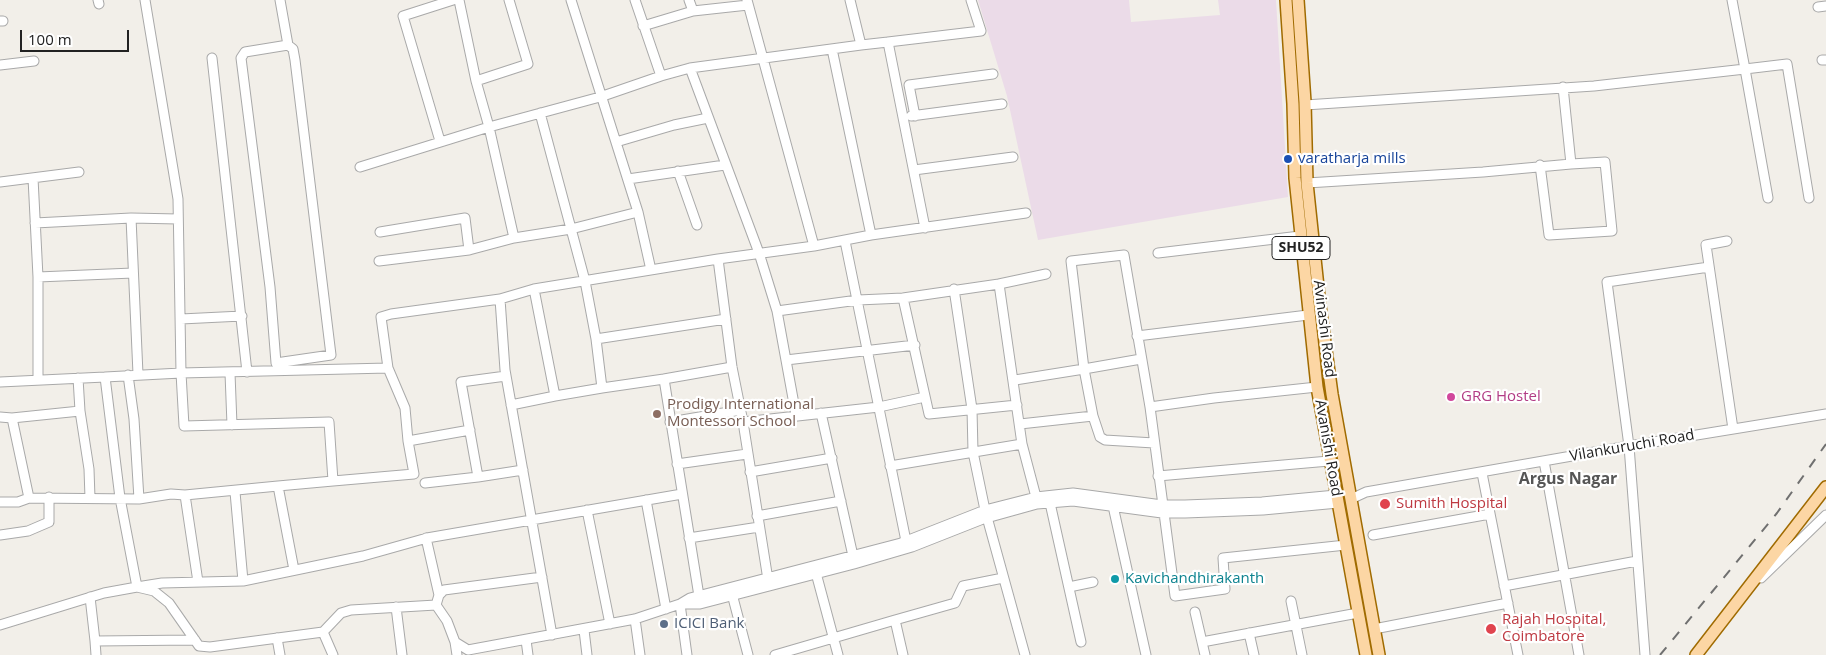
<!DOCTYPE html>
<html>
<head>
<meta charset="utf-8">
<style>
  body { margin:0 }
  #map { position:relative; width:1826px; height:655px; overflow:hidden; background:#f2efe9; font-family:"Open Sans",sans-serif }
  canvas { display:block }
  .scale { position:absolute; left:20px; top:30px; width:109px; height:22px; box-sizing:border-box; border:2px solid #222; border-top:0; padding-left:6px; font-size:15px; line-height:18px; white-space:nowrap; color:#222; -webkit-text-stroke:4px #fff; paint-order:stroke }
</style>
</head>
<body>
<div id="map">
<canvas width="1826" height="655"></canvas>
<div class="scale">100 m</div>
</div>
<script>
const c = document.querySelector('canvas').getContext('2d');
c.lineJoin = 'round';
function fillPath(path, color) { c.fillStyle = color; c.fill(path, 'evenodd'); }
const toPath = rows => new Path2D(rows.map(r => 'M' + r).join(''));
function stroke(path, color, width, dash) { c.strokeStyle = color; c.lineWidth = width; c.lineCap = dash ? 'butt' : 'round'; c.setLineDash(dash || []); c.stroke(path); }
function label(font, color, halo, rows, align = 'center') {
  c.font = font + ' "Open Sans",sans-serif'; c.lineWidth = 4.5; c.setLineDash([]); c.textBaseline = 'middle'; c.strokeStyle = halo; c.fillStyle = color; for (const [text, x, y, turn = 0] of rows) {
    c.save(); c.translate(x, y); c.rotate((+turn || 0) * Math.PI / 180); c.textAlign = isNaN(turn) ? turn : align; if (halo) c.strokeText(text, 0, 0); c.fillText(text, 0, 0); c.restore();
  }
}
const industrial = toPath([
  [978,0,1129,0,1131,22,1220,15,1218,0,1276,0,1288,197,1038,240,1007,96]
]);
const minor = toPath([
  [98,0,99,4],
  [280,0,288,45,293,49,295,60,331,355,276,363,270,287,241,58,245,52,288,45],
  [459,0,476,81],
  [635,0,661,76,690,68,861,45,850,0],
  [689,0,693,11,748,5],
  [747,0,814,246,718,259,732,367,743,422,769,586],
  [1818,7,1826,6],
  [0,21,3,21],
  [643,26,693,11],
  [861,45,888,42],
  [212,58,247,372],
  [1822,60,1826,60],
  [0,65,34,61],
  [690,68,759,253,777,311,796,415],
  [1305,105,1594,86,1745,69,1732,0],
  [540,113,585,281,596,339,602,388,664,379],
  [911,116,1002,104],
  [915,116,909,85,993,74],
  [440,141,403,16,453,0],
  [616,142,674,125,708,118],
  [1540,165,1549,235,1612,231,1605,162,1571,164],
  [360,167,489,127,476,81,528,64,509,0],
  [914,170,1013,157],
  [678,171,697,225],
  [33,178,38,277,38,379],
  [628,179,725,165],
  [0,182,79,172],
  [1307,183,1483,172,1571,164,1563,87],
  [1768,198,1745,69,1787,64,1809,198],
  [638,212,651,270],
  [131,218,138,374],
  [35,223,131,218,178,219],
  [925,228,888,42,981,31,971,0],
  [380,232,465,218,469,250],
  [871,235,1026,213],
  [514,238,571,229,638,212,571,0],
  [845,241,906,541],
  [1727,241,1706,245,1733,429],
  [814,246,871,235,832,49],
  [1158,253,1300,236],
  [379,261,469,250,514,238,489,127,600,97,661,76],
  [38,277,133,273],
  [999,284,1046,274],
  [534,289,555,396,602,388],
  [954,289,972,409,973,452,985,510,1025,655],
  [903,298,929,414,1017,405],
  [777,311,858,300,903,298,999,284,1022,444,1036,497],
  [181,319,242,316],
  [1137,336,1308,315],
  [596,339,726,319],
  [1141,359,1084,369,1093,416,1100,437,1105,440,1154,443],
  [786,360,915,345],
  [388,368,381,317,391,314,500,299],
  [230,373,232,425],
  [128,375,134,419,139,499],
  [105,377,181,373,178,199,145,0],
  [78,378,80,411,89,469,90,498],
  [1015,380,1084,369,1071,261,1124,255,1150,407,1175,596,1225,589,1223,558,1346,545],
  [0,382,105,377,120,498,137,587,162,583,243,581,363,556,427,538,682,494],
  [511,405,555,396],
  [1150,407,1214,398,1317,387],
  [821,413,853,556],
  [0,417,12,418,29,498,139,499,171,494,185,495,198,582],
  [12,418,80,411],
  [670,422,741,410],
  [743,422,879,407,925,397],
  [1020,424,1093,416],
  [1544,461,1579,655],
  [677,464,747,454],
  [890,466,1022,444],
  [750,472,832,458],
  [1482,473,1518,655],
  [1158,476,1329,461],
  [478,477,523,470],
  [333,481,414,474,408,441,470,430],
  [425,483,478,477,461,382,506,376],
  [278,486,333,481,329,422,184,426,181,373,388,368,405,408,408,441],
  [235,492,243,581],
  [185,495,278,486,294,570],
  [1351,499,1366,492,1629,446,1826,414],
  [646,500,666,609],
  [0,502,18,502,29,498],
  [1050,503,1081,642],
  [1113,506,1146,655],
  [587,510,610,624],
  [757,516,841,501],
  [0,535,28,531,49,522,49,497],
  [1373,535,1490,514],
  [426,538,439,595],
  [689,538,759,527],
  [816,573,838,655],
  [1761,578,1826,515],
  [1504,586,1637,561],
  [1069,587,1093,582],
  [732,594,748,655],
  [699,596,664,379,732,367],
  [90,597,95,641,195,640],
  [1291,601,1302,655],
  [680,604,687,655],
  [682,604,700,604,854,564,912,547,983,519,1037,504,1073,501,1162,513,1185,513,1263,510,1338,503],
  [436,605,439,595,444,590,542,577],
  [396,607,402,655],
  [1195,612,1205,655],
  [635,619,640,655],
  [895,620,955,603,963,586,1003,578],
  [0,625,104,593,137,587,154,591,169,603,199,646,210,647,323,632,341,613,351,610,436,605,447,621,455,642,468,650,635,619,680,604,690,598,901,543,985,510,1036,497,1073,493,1162,505,1185,505,1262,502,1336,495],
  [1374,629,1508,603],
  [584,630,587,655],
  [323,632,333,655],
  [1249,633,1254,655],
  [552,635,505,370,500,299,534,289,718,259],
  [277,638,280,655],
  [526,640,528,655],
  [95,641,96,655],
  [455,642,457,655],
  [1202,642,1358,613],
  [775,655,895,620,903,655],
  [1645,655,1629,446,1607,282,1709,267]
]);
const major = toPath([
  [1286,0,1293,104,1295,178,1317,387,1366,655],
  [1298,0,1305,102,1307,183,1320,306,1332,394,1379,655],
  [1696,655,1826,487]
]);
const rail = toPath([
  [1660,655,1777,513,1826,444]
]);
const markers = [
  [1288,159,5,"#1a4fb4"],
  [1451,397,5,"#d1479c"],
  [657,414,5,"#8d6e63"],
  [1385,504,6,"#e0444e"],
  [1115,579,5,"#0f9aa8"],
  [664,624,5,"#5c6f8a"],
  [1491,629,6,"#e0444e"]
];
const shields = [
  [1301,248,58]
];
const shieldNames = [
  ["SHU52",1301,248]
];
const transitNames = [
  ["varatharja mills",1298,159]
];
const streetNames = [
  ["Avinashi Road",1324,329,83],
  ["Vilankuruchi Road",1632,446,-10],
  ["Avanishi Road",1328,448,80]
];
const hotelNames = [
  ["GRG Hostel",1461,397]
];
const educationNames = [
  ["Prodigy International",667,405],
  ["Montessori School",667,422]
];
const healthNames = [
  ["Sumith Hospital",1396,504],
  ["Rajah Hospital,",1502,620],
  ["Coimbatore",1502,637]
];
const cultureNames = [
  ["Kavichandhirakanth",1125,579]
];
const serviceNames = [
  ["ICICI Bank",674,624]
];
const neighbourhoodNames = [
  ["Argus Nagar",1568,479]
];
fillPath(industrial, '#ebdbe8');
stroke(minor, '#a9a9a9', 11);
stroke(major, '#a06b00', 14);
stroke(minor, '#fff', 9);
stroke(major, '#fcd6a4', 11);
stroke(rail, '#707070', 2, [10, 10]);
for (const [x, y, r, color] of markers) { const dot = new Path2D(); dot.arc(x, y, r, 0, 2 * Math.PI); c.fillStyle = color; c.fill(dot); stroke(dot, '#fff', 2); }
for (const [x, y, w] of shields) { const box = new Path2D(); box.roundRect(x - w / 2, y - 11.5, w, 23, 4); c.fillStyle = '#fff'; c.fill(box); stroke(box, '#222', 1); }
label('bold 14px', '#222', null, shieldNames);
label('15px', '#164399', '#fff', transitNames, 'left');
label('15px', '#222', '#fff', streetNames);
label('15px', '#b23c85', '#fff', hotelNames, 'left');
label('15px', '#785e54', '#fff', educationNames, 'left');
label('15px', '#be3a42', '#fff', healthNames, 'left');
label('15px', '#0d838f', '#fff', cultureNames, 'left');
label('15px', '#4e5e75', '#fff', serviceNames, 'left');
label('bold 16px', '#555', '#fff', neighbourhoodNames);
</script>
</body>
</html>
